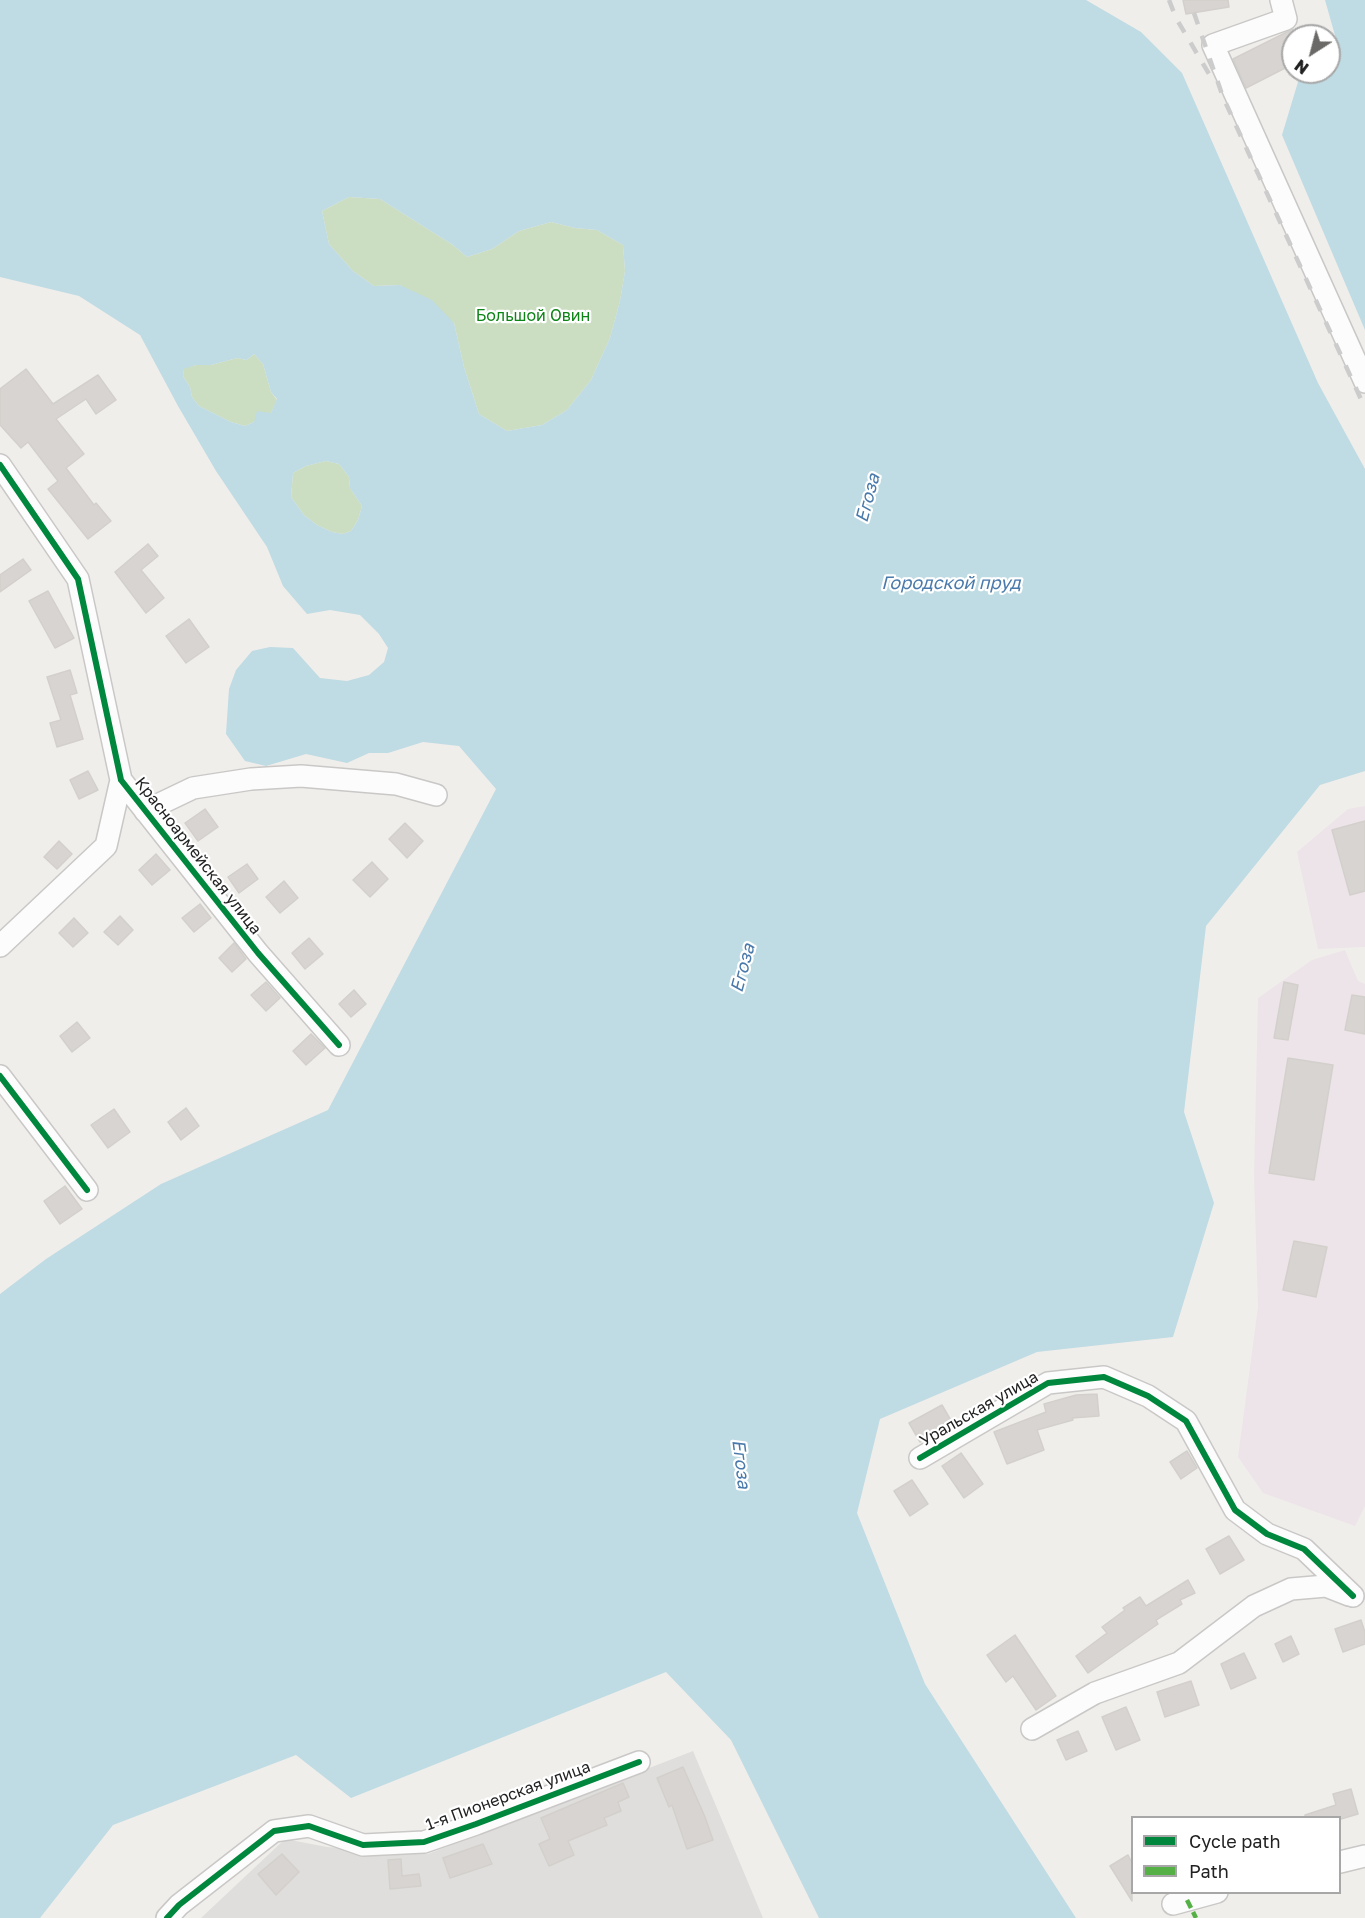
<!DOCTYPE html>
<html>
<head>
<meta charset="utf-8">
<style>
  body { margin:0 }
  #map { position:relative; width:1365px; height:1918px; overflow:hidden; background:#f0eeeb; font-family:"Golos Text",sans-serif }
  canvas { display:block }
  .legend { position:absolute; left:1131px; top:1816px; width:210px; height:78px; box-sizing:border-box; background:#fff; border:2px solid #a7a7a7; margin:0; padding:8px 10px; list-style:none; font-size:18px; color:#222 }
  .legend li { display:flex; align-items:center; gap:12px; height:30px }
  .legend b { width:30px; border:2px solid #a7a7a7 }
  .north { position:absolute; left:1281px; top:24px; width:60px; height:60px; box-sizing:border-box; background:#fff; border:2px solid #a7a7a7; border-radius:50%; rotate:216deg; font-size:16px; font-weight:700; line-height:24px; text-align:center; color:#222 }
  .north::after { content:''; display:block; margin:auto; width:21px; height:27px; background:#6a6968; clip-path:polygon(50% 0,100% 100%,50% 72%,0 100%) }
</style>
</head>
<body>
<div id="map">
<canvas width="1365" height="1918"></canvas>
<ul class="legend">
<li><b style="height:8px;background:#00873e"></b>Cycle path</li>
<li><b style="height:8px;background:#55b145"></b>Path</li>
</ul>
<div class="north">N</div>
</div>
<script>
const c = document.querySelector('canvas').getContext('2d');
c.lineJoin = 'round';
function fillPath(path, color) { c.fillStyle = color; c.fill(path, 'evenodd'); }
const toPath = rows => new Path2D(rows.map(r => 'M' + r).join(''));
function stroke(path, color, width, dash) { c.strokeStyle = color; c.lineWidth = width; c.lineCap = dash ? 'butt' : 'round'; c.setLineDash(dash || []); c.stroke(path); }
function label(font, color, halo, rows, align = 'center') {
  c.font = font + ' "Golos Text",sans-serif'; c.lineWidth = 4.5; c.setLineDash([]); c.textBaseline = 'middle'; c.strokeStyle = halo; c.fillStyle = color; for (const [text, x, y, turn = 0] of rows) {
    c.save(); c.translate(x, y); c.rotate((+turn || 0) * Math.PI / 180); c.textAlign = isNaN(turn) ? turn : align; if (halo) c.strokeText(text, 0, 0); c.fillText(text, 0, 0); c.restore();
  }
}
const residential = toPath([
  [693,1751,763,1918,201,1918,285,1839,327,1847,428,1854]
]);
const industrial = toPath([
  [1365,806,1365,947,1318,949,1297,852,1348,809],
  [1345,950,1358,981,1365,984,1365,1506,1355,1526,1263,1493,1238,1457,1258,1307,1254,1176,1258,998,1312,960]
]);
const forest = toPath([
  [349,197,380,199,453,245,467,257,492,249,519,231,551,222,575,228,597,230,623,245,625,271,620,301,610,338,591,380,567,410,542,425,507,431,479,414,464,367,454,323,400,285,374,286,353,271,329,244,322,211],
  [254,354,263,364,271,392,277,400,271,413,262,413,254,422,245,426,231,422,199,406,192,397,190,387,183,376,184,368,196,365,211,365,237,358,247,360],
  [326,461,339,464,349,477,350,488,362,506,358,520,351,531,343,534,332,532,317,525,304,515,291,497,293,473,306,466]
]);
const water = toPath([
  [0,0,1086,0,1141,32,1182,73,1318,383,1365,469,1365,771,1320,785,1206,926,1184,1112,1214,1203,1173,1337,1037,1352,880,1419,857,1513,925,1684,1076,1918,819,1918,731,1740,666,1672,351,1798,296,1755,113,1825,40,1918,0,1918,0,1294,46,1259,161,1184,328,1110,496,789,459,746,423,742,388,753,369,753,347,763,306,754,266,766,245,761,226,734,229,689,236,670,252,651,270,647,293,648,320,678,347,681,369,675,384,662,388,648,379,634,360,615,330,610,307,614,283,586,267,547,216,471,178,406,140,335,79,296,0,277],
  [349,197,380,199,453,245,467,257,492,249,519,231,551,222,575,228,597,230,623,245,625,271,620,301,610,338,591,380,567,410,542,425,507,431,479,414,464,367,454,323,432,300,400,285,374,286,353,271,329,244,322,211],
  [254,354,263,364,271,392,277,399,271,413,257,411,254,422,245,426,231,422,199,406,192,397,190,387,183,376,184,369,196,365,211,365,237,358,247,360],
  [326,461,339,464,349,477,350,488,362,506,358,520,351,531,343,534,332,532,317,525,304,515,291,497,293,473,306,466],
  [1325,0,1365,0,1365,330,1282,135,1301,72,1329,72,1329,46,1336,39]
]);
const building = toPath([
  [1183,0,1228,0,1229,7,1186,14,1183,0],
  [1293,29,1293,64,1246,88,1233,59,1293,29],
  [26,369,53,404,98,375,116,400,96,414,86,399,56,419,84,454,66,468,94,505,96,503,111,521,88,539,48,489,58,481,28,442,21,448,0,425,0,389,26,369],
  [148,544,158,556,141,570,164,598,146,613,115,572,148,544],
  [23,559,31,570,0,592,0,575,23,559],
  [48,591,74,638,55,648,29,601,48,591],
  [189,619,209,647,186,663,166,636,189,619],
  [70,670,77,693,70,695,83,739,57,747,50,723,61,720,47,677,70,670],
  [88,771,98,790,79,799,70,780,88,771],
  [205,809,218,827,198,841,185,823,205,809],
  [1365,821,1365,891,1350,895,1332,830,1365,821],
  [405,823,423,841,407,858,389,839,405,823],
  [59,841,72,854,57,869,44,857,59,841],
  [156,854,170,870,152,885,139,870,156,854],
  [372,862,388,879,370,897,353,880,372,862],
  [247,864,258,879,239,893,228,877,247,864],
  [284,881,298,898,280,913,266,897,284,881],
  [200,904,211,918,194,932,182,918,200,904],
  [120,916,133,930,118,945,104,932,120,916],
  [74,918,88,933,73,947,59,933,74,918],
  [309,938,323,954,305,969,292,953,309,938],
  [234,943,246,959,232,972,219,958,234,943],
  [266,982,280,998,266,1011,251,995,266,982],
  [1284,982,1298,985,1288,1040,1274,1038,1284,982],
  [354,990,366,1004,351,1017,339,1004,354,990],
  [1352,995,1365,997,1365,1034,1345,1030,1352,995],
  [77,1022,90,1038,72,1052,60,1036,77,1022],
  [311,1034,325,1048,306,1065,293,1051,311,1034],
  [1288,1058,1333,1065,1314,1180,1269,1173,1288,1058],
  [186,1108,199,1126,181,1140,168,1122,186,1108],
  [114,1109,130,1132,108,1148,91,1125,114,1109],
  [65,1186,82,1209,60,1224,44,1201,65,1186],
  [1294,1241,1327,1247,1316,1297,1283,1290,1294,1241],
  [1097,1394,1099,1416,1072,1418,1073,1420,1037,1430,1044,1450,1007,1464,994,1432,1046,1412,1044,1404,1076,1395,1097,1394],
  [942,1405,953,1424,920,1442,909,1423,942,1405],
  [1187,1451,1197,1468,1181,1479,1170,1462,1187,1451],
  [961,1453,983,1484,964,1498,942,1466,961,1453],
  [912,1480,928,1504,910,1516,894,1491,912,1480],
  [1229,1536,1244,1560,1220,1574,1206,1549,1229,1536],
  [1188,1580,1195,1593,1180,1600,1182,1604,1156,1620,1158,1624,1088,1673,1076,1656,1107,1633,1102,1627,1125,1610,1123,1608,1140,1597,1146,1606,1188,1580],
  [1361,1620,1365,1632,1365,1644,1343,1652,1335,1629,1361,1620],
  [1015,1635,1056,1696,1036,1710,1013,1676,1006,1682,987,1655,1015,1635],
  [1291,1636,1299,1654,1283,1662,1275,1644,1291,1636],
  [1244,1653,1256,1678,1231,1689,1221,1664,1244,1653],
  [1191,1681,1199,1705,1165,1717,1157,1692,1191,1681],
  [1126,1707,1140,1740,1116,1750,1102,1717,1126,1707],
  [1078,1731,1087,1751,1066,1760,1057,1740,1078,1731],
  [683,1767,705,1817,713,1840,687,1849,672,1805,669,1807,657,1778,683,1767],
  [623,1783,629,1797,618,1802,621,1811,604,1818,607,1825,568,1841,574,1855,549,1866,539,1844,550,1839,541,1818,623,1783],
  [1351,1789,1358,1814,1341,1819,1340,1818,1305,1818,1305,1815,1336,1805,1333,1794,1351,1789],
  [483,1844,492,1864,450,1878,443,1858,483,1844],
  [282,1854,299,1872,276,1895,258,1874,282,1854],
  [1128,1855,1132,1863,1132,1901,1110,1866,1128,1855],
  [401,1859,402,1876,419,1874,421,1886,390,1889,388,1860,401,1859]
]);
const minor = toPath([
  [1281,0,1286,19,1213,45,1365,382],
  [0,465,78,579,121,780,258,953,339,1045],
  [145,811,193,788,251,779,301,776,396,784,436,795],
  [0,946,106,846,121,780],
  [0,1076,87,1190],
  [920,1458,1048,1383,1104,1377,1148,1396,1186,1421,1235,1510,1267,1534,1304,1549,1353,1596],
  [1032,1729,1095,1693,1179,1663,1254,1606,1291,1589,1326,1586,1349,1595],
  [1340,1862,1365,1856],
  [1173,1904,1217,1892],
  [167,1918,179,1905,274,1831,309,1826,363,1845,424,1842,476,1824,639,1762]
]);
const rail = toPath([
  [1169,0,1176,18,1209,74],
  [1194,13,1223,97,1365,408]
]);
const quiet = toPath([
  [1187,1900,1196,1918]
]);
const cycleway = toPath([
  [0,465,78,579,121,780,258,953,339,1045],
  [0,1076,87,1190],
  [920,1458,1048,1383,1104,1377,1148,1396,1186,1421,1235,1510,1267,1534,1304,1549,1353,1596],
  [167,1918,179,1905,274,1831,309,1826,363,1845,424,1842,476,1824,639,1762]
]);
const parkNames = [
  ["Большой Овин",533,316]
];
const streetNames = [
  ["Красноармейская улица",198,856,52],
  ["Уральская улица",979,1409,-30],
  ["1-я Пионерская улица",508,1796,-20]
];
const waterNames = [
  ["Егоза",868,498,-75],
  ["Городской пруд",951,583],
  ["Егоза",743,968,-75],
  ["Егоза",741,1464,83]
];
fillPath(residential, '#dfdedc');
fillPath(industrial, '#ede4e9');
fillPath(forest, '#cbdec1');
fillPath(water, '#bfdbe3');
fillPath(building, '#d7d4d2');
stroke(building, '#d3d0cc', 1.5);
stroke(minor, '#c9c8c7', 24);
stroke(minor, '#fdfcfc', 21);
stroke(rail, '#ccc', 4.5, [12, 12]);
stroke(quiet, '#55b145', 4.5, [9, 4.5]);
stroke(cycleway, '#00873e', 6);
label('16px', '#0c8416', '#fff', parkNames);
label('16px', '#222', '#fff', streetNames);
label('italic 18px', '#4a7aab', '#fff', waterNames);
</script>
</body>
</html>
